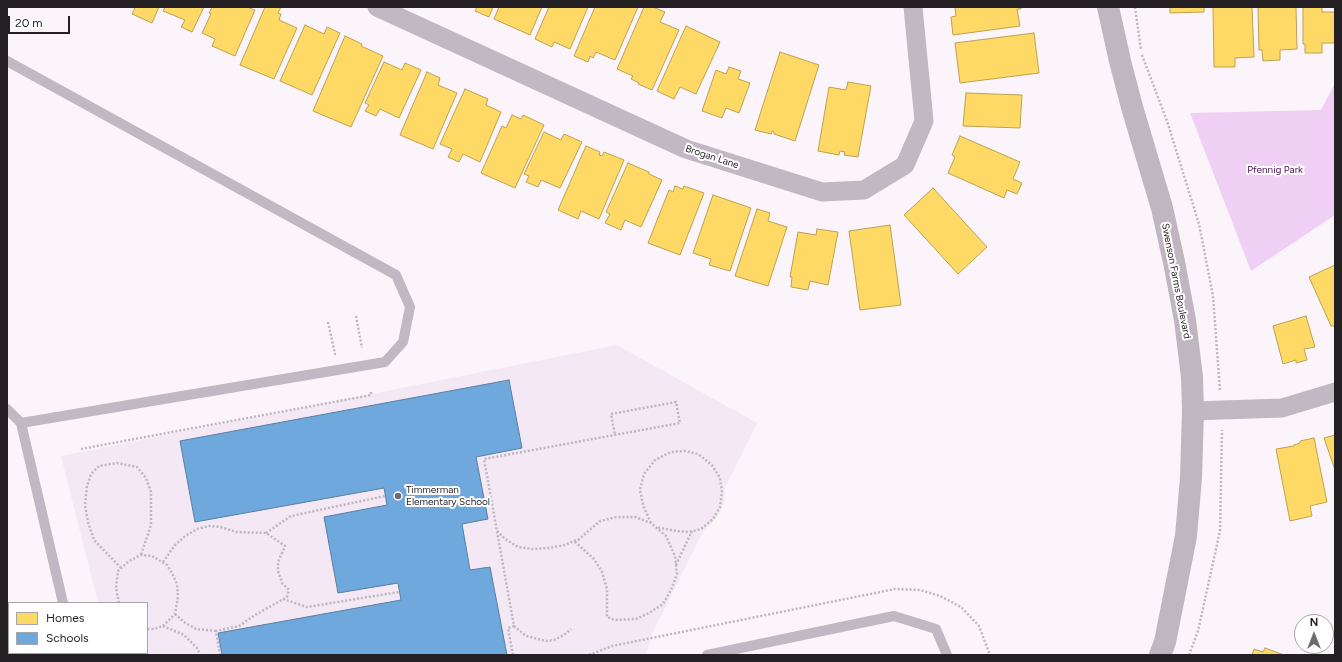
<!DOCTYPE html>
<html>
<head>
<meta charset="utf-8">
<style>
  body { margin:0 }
  #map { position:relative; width:1342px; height:662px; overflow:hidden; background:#fbf5fb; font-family:Figtree,sans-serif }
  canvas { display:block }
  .frame { position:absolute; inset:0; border:8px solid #231f23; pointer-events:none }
  .legend { position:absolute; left:8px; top:602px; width:140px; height:52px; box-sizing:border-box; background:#fff; border:1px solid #a7a5a7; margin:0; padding:5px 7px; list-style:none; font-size:12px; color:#231f23 }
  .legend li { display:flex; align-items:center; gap:8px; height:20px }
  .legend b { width:20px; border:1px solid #a7a5a7 }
  .north { position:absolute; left:1294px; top:614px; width:40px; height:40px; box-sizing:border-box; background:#fff; border:1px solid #a7a5a7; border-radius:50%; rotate:0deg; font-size:11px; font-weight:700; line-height:16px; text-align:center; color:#231f23 }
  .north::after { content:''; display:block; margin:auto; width:14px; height:18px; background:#6f6a6f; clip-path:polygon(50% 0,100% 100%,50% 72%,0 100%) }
  .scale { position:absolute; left:8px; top:16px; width:62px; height:18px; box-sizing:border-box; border:2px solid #231f23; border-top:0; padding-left:5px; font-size:12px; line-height:14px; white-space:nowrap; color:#231f23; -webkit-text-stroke:3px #fff; paint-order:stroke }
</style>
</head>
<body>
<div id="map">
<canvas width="1342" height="662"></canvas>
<div class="frame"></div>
<ul class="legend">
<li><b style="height:11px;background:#ffd966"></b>Homes</li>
<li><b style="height:11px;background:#6fa8dc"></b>Schools</li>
</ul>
<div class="north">N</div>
<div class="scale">20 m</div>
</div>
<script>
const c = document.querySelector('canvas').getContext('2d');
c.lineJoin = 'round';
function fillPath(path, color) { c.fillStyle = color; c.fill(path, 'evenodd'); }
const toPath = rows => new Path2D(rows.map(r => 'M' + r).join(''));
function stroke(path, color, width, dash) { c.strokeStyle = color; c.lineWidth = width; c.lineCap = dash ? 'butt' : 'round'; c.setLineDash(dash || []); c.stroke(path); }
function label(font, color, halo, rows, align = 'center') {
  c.font = font + ' Figtree,sans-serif'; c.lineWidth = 4; c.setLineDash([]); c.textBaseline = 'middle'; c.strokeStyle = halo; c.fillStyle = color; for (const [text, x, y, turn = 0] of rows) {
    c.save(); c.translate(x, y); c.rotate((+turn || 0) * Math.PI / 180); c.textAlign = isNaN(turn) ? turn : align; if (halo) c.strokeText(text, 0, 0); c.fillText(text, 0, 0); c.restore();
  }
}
const built = toPath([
  [617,345,757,423,725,488,724,503,719,514,713,522,704,530,652,634,646,655,91,655,91,653,147,653,147,603,98,603,61,456]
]);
const green = toPath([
  [1335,83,1335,215,1251,271,1190,113,1321,110]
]);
const homes = toPath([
  [132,7,159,7,152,23,132,14,135,8,132,7],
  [165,7,204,7,192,32,181,27,185,20,163,11,165,7],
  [212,7,247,7,255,10,235,56,212,46,215,39,202,33,211,14,209,13,212,7],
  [265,7,281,7,278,13,281,14,279,20,297,28,274,79,240,65,265,7],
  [477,7,493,7,489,17,475,11,477,7],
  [499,7,542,7,530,35,494,19,499,7],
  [549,7,588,7,570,49,554,42,552,47,535,39,549,7],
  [595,7,638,7,615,60,596,52,593,58,590,56,588,62,574,56,595,7],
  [644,7,653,7,665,12,660,22,679,30,652,90,638,84,639,83,631,79,633,76,617,69,644,7],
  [955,7,1021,7,1021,9,1017,9,1020,26,953,35,951,17,956,16,955,7],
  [1170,7,1204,7,1204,12,1170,13,1170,7],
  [1213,7,1252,7,1254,57,1235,58,1235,67,1214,67,1213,7],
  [1258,7,1296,7,1297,49,1280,50,1280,60,1263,61,1262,50,1259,50,1258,7],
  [1303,7,1322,7,1322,12,1335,12,1335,43,1322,43,1322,53,1305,53,1305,44,1303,44,1303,7],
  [305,25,324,34,327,27,340,33,312,95,280,81,305,25],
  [686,26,720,42,696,94,680,87,674,99,657,91,686,26],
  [1034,33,1039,73,960,83,955,43,1034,33],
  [345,36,362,44,361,46,383,56,351,127,313,111,345,36],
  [780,52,819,65,795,141,774,134,774,132,772,131,771,134,755,130,780,52],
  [384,62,402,70,405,63,421,70,399,118,380,109,376,116,365,111,369,105,365,103,384,62],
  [729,67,741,71,738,79,750,83,739,113,726,108,722,118,702,111,716,70,726,74,729,67],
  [427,72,440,78,438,85,457,93,433,149,400,135,427,72],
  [848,82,871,86,858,157,844,155,845,152,840,151,839,155,818,151,829,87,846,90,848,82],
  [465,89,488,99,486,105,501,112,480,162,463,154,459,162,448,157,452,149,440,144,465,89],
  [966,93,1022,95,1020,128,963,126,966,93],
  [512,115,521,119,523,115,544,125,515,188,481,173,502,126,506,128,512,115],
  [544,132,561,140,564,134,582,142,560,188,541,180,538,187,526,182,529,176,524,174,544,132],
  [960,136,1020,162,1013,179,1022,183,1017,194,1007,190,1004,198,948,173,955,157,952,155,960,136],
  [586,146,600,152,599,155,602,156,604,152,624,160,599,219,581,211,578,219,558,210,586,146],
  [628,163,649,172,649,174,662,180,641,227,625,220,621,230,605,223,610,214,606,212,628,163],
  [675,186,683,189,684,186,704,193,680,255,648,243,669,190,673,192,675,186],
  [933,188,987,247,958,274,904,215,933,188],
  [713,195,751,208,730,271,709,265,711,259,693,253,713,195],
  [757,209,770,213,768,221,787,227,768,286,735,276,757,209],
  [890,225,901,305,860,310,849,231,890,225],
  [817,229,838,232,828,285,810,281,808,290,791,287,792,277,790,277,798,232,816,235,817,229],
  [1335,265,1335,326,1331,326,1309,277,1335,265],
  [1306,316,1315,347,1304,349,1307,360,1296,363,1296,360,1283,364,1273,326,1306,316],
  [1335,435,1335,470,1324,438,1335,435],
  [1314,438,1327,502,1310,506,1312,516,1290,521,1276,449,1294,446,1294,445,1300,443,1300,441,1314,438],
  [1265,648,1284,655,1252,655,1254,649,1263,652,1265,648]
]);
const schools = toPath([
  [509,380,522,448,476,457,488,519,462,524,470,570,490,567,507,655,222,655,218,633,401,600,398,583,338,593,324,517,387,505,384,488,195,522,180,441,509,380]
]);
const path = toPath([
  [1135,7,1141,50],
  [1142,55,1167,121,1199,224,1213,296,1220,391],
  [356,316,362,348],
  [328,322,335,354,336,354],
  [81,449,371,395,371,391],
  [651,523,643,505,640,490,644,474,655,460,671,452,685,451,698,454,712,465,720,478,722,492,720,507,713,519,701,529,689,532,676,531,656,527],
  [497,531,505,539,518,547,532,549,549,548,565,545,574,541,578,540,600,521,617,517,635,517,651,523,666,536,675,556,677,574,671,590,663,604,649,613,636,619,615,620,607,617,607,589,602,572,594,559,574,541],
  [266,533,291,516,385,496],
  [163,562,175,545,184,537,197,529,209,526,221,527,236,532,266,533,285,546,278,562,278,571,282,583,289,590,287,597,255,615,239,626,216,631,220,655],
  [676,565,692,531],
  [121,568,94,540,88,522,85,505,87,486,91,474,99,466,117,463,137,467,146,478,151,492,151,525,141,555],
  [283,599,307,607,399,592],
  [119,603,116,588,118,571,129,561,141,555,152,556,167,565,172,573,177,584,178,597,175,614,163,626,154,629,147,629],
  [175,614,184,622,196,629,216,631],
  [163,626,184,635,197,648,200,655],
  [514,626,526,636,546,641,554,640,564,635,571,629],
  [122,655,122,653],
  [513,655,508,628,514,626,484,459,680,423,676,402,611,414,615,435],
  [589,655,612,646,895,589,920,590,940,596,961,607,979,626,990,655],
  [1189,655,1198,631,1220,531,1222,430]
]);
const lane = toPath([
  [7,61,396,275,410,307,403,342,385,362,21,423],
  [7,409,21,423,63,603],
  [74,653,75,655],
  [707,655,894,616,936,629,947,655]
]);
const street = toPath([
  [377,7,686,149,822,192,864,190,905,165,924,121,913,7],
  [1193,411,1282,408,1335,392]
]);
const secondary = toPath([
  [1108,7,1120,61,1132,107,1162,208,1174,262,1185,320,1192,377,1193,411,1191,478,1186,536,1165,642,1160,655]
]);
const markers = [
  [398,496,4,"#6f6a6f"]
];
const streetNames = [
  ["Brogan Lane",712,157,18],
  ["Swenson Farms Boulevard",1176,281,79]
];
const parkNames = [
  ["Pfennig Park",1275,170]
];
const poiNames = [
  ["Timmerman",406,490],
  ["Elementary School",406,502]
];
fillPath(built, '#f3e8f4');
fillPath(green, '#efcff3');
fillPath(homes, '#ffd966');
stroke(homes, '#bda152', 1);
fillPath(schools, '#6fa8dc');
stroke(schools, '#587fa4', 1);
stroke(path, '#beb7bf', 2.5, [2, 2]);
stroke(lane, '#c0b8c2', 10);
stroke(street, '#c0b8c2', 19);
stroke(secondary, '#c0b6c1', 22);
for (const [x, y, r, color] of markers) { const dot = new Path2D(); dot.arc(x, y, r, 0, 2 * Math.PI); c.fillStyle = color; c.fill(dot); stroke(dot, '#fff', 1.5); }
label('10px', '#231f23', '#fff', streetNames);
label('10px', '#4c1255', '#fff', parkNames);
label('10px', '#231f23', '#fff', poiNames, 'left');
</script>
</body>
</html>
